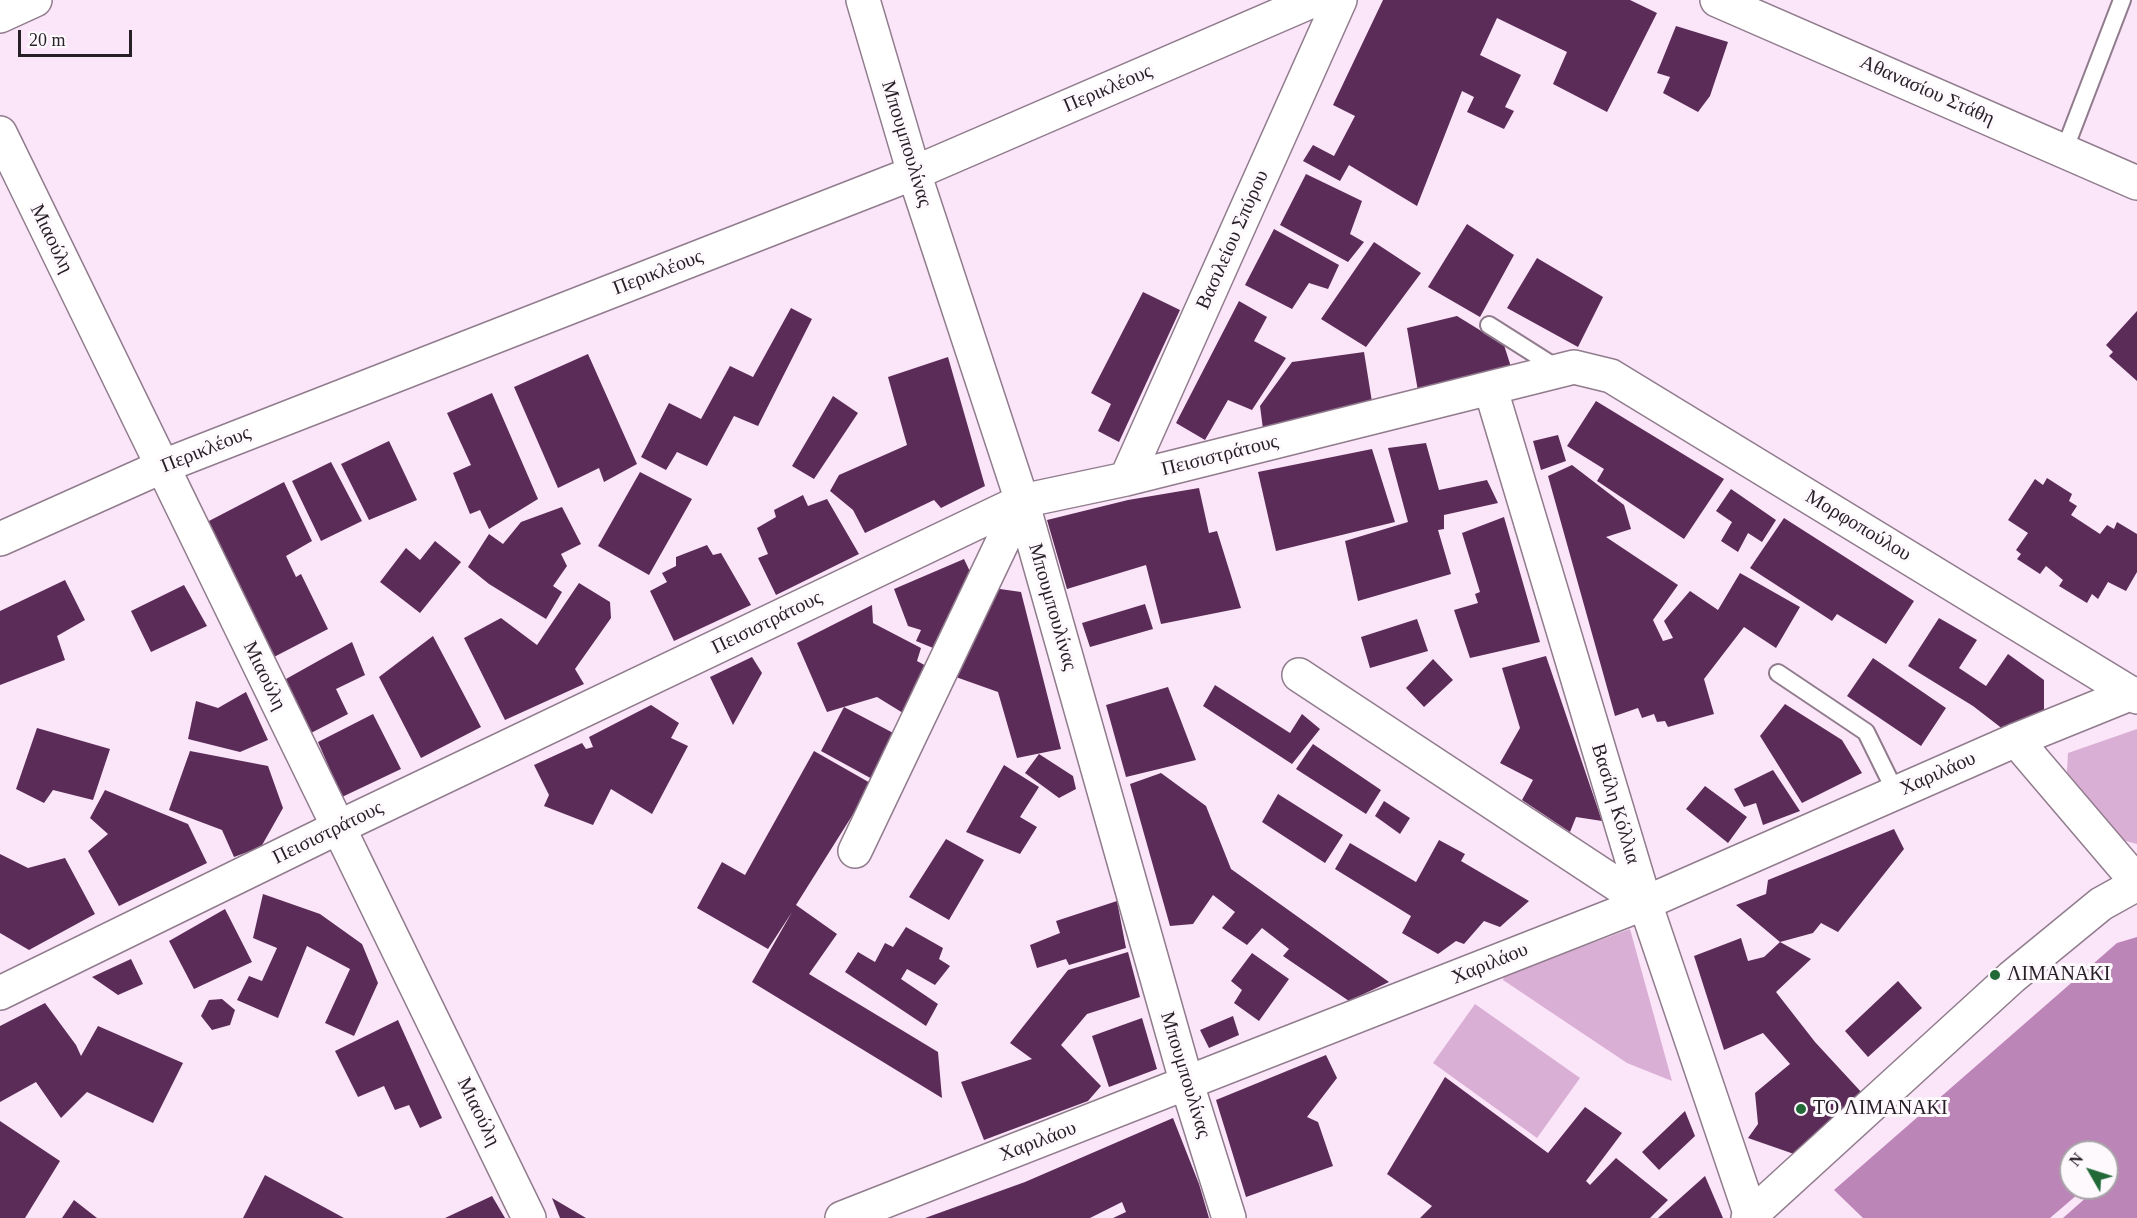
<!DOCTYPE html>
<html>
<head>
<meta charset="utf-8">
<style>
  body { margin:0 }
  #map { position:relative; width:2137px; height:1218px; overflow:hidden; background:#fbe5f8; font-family:"Times New Roman",serif }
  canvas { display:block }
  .north { position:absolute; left:2059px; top:1140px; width:60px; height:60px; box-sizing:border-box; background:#fdf9fd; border:2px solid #a7a2a7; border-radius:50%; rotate:309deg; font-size:16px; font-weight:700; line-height:24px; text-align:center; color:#271f26 }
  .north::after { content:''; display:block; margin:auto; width:21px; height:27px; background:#216a38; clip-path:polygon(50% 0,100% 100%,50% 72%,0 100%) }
  .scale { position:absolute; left:18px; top:30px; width:114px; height:27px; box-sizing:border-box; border:3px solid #271f26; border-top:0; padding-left:8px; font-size:18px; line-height:21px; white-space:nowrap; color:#271f26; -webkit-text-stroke:4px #fdf9fd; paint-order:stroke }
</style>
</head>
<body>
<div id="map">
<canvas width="2137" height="1218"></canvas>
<div class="north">N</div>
<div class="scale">20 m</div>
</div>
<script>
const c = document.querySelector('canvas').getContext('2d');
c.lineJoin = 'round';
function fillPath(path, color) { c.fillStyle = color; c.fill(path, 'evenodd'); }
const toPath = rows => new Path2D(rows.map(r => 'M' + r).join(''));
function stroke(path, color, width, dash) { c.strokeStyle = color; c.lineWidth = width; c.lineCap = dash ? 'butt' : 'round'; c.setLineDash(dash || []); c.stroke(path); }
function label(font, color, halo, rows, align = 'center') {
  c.font = font + ' "Times New Roman",serif'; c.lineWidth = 6; c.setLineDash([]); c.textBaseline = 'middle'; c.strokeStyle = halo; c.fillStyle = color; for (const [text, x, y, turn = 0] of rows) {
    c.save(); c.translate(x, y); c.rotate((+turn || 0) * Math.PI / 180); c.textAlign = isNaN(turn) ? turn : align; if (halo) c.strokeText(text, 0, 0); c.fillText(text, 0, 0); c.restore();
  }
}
const green = toPath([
  [2137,729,2137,844,2122,840,2067,772,2068,753],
  [1630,929,1672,1081,1627,1063,1503,980,1504,976],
  [1475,1004,1580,1078,1537,1138,1433,1063]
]);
const water = toPath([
  [2137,937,2137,1218,1863,1218,1834,1190,2117,943],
  [2071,1152,2107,1152,2107,1188,2071,1188]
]);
const pier = toPath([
  [2085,1188,2097,1188,2063,1218,2050,1218]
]);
const building = toPath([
  [1383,0,1630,0,1657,13,1607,112,1553,84,1567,52,1497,18,1480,55,1521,75,1505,107,1514,111,1504,129,1467,112,1474,97,1462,91,1417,206,1349,165,1340,181,1303,161,1313,145,1334,156,1355,116,1333,105],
  [1676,26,1728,42,1710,96,1698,112,1663,93,1670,77,1657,73],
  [1306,174,1362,201,1350,234,1364,242,1348,262,1280,225],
  [1467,224,1514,255,1480,317,1428,287],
  [1274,229,1339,265,1328,289,1309,283,1292,309,1245,285],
  [1374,242,1421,273,1366,347,1321,319],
  [1537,258,1603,297,1578,347,1507,308],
  [1143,292,1180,310,1119,442,1098,431,1111,404,1091,393],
  [1239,301,1267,317,1254,341,1286,358,1252,410,1228,400,1205,440,1176,423],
  [791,308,812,319,758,426,734,416,707,466,677,452,666,470,641,457,669,403,701,419,730,366,753,377],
  [2137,311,2137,381,2109,356,2113,352,2106,345],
  [1457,316,1504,345,1512,370,1418,391,1407,328],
  [1364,352,1372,402,1263,429,1260,406,1292,362],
  [588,354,637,464,604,482,599,468,558,488,514,387],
  [948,357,985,486,941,508,934,500,865,533,853,510,830,491,839,475,907,445,888,377],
  [492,393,538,499,489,529,480,510,470,514,453,473,471,465,447,413],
  [833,396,858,413,814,479,792,466],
  [1596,401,1724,479,1684,539,1597,481,1604,469,1567,446],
  [1558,435,1566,461,1541,470,1533,441],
  [389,441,417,500,369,520,341,464],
  [1426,443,1439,490,1487,480,1498,503,1444,515,1444,529,1438,530,1451,574,1358,601,1345,541,1408,522,1388,448],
  [1372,449,1395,522,1276,551,1258,472],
  [331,462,362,521,321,541,292,481],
  [1572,465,1624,505,1631,529,1606,537,1678,585,1653,620,1663,641,1673,638,1664,621,1690,591,1718,610,1740,573,1800,607,1776,648,1744,627,1704,679,1714,714,1668,727,1665,721,1657,722,1654,714,1642,718,1638,708,1615,716,1548,476],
  [640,472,692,499,649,575,598,546],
  [2047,478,2072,494,2069,501,2077,506,2071,515,2100,534,2107,525,2114,529,2117,522,2137,534,2137,572,2126,591,2108,582,2098,599,2092,594,2087,603,2059,586,2063,580,2046,566,2040,574,2017,559,2021,554,2016,550,2028,533,2008,520,2035,479,2043,485],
  [284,482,312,541,286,556,296,577,301,574,328,629,274,657,207,522],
  [1199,488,1209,533,1217,531,1241,608,1161,624,1146,565,1067,589,1047,520,1128,500],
  [1731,489,1776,520,1762,542,1748,533,1738,552,1721,541,1732,522,1716,511],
  [803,495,808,506,827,499,859,554,776,595,758,558,768,554,757,528,776,517,774,510],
  [562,507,581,544,561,554,567,566,553,586,562,592,546,619,489,584,468,567,489,534,503,544,521,522],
  [1504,517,1540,642,1470,658,1454,610,1478,603,1475,594,1480,592,1462,533],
  [1784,518,1914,601,1886,644,1837,614,1832,621,1750,568],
  [435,541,461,562,420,613,380,582,406,548,420,560],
  [707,545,713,555,721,553,751,605,674,641,650,591,667,582,662,573,676,566,676,557],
  [964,559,975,582,938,650,916,641,921,630,908,626,894,589],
  [65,580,85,620,57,636,65,660,0,685,0,611],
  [579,583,610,602,611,618,575,669,584,684,505,720,464,638,501,618,537,645],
  [184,585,207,626,151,652,131,611],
  [993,588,1021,592,1061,749,1017,758,998,692,953,676],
  [1145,604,1153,629,1090,647,1082,623],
  [872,605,873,623,921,648,917,661,930,668,903,713,877,697,827,712,797,643],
  [1939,618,1977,640,1959,668,1986,686,2008,654,2044,680,2044,715,2008,733,1973,706,1908,666],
  [1417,619,1428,651,1370,668,1361,637],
  [433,636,481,727,421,758,379,677],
  [352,642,365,675,336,689,348,714,309,734,286,679],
  [1546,656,1602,821,1576,817,1570,832,1522,800,1533,780,1500,763,1520,728,1502,668],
  [752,657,762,673,733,725,710,677],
  [1873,658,1946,708,1921,746,1847,696],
  [1433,659,1453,680,1424,707,1406,688],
  [1215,685,1290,733,1302,714,1320,729,1292,764,1203,706],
  [1168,687,1196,760,1126,777,1106,705],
  [246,692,268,740,240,752,188,739,196,701,218,708],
  [1785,704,1842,740,1862,773,1802,803,1760,736],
  [651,705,679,723,671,738,688,746,652,814,611,789,593,825,544,806,549,795,534,765,582,743,586,749,593,747,589,737],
  [844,707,897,735,874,780,821,751],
  [373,714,401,769,342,797,318,742],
  [37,728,110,749,93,800,53,790,44,803,16,789],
  [1313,744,1381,790,1366,814,1296,769],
  [190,751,268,766,283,808,261,847,234,857,222,830,169,810],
  [814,751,872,784,796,905,837,934,809,974,938,1052,942,1098,752,982,792,912,768,949,697,908,722,862,745,875],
  [1039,754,1073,776,1076,789,1059,798,1025,773],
  [1004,765,1039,787,1020,817,1037,827,1020,854,966,832],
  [1773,770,1800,811,1763,825,1756,803,1744,807,1734,789],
  [1161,773,1206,806,1231,869,1389,982,1349,1001,1283,956,1289,949,1262,928,1247,945,1222,928,1235,912,1213,895,1193,924,1170,926,1130,784],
  [1705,786,1747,817,1728,843,1686,809],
  [105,790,188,824,207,863,119,906,88,851,108,834,90,818],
  [1278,794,1343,835,1325,863,1262,822],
  [1384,801,1410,818,1400,834,1375,816],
  [1894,829,1904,849,1838,932,1821,923,1813,933,1780,942,1811,959,1776,992,1815,1042,1863,1094,1794,1154,1748,1138,1758,1124,1755,1093,1790,1064,1763,1033,1724,1050,1694,956,1741,938,1748,961,1764,957,1780,942,1736,905,1766,894,1768,880],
  [946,839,984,860,949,920,909,897],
  [1439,840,1465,854,1461,861,1529,901,1500,927,1484,921,1464,944,1456,941,1438,954,1402,933,1411,916,1335,869,1350,843,1416,882],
  [0,854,28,868,65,858,95,914,29,950,0,933],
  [263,894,320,914,362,944,378,983,354,1036,325,1023,350,969,307,946,278,1018,237,1000,249,976,262,981,277,948,253,938],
  [1117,901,1126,948,1069,965,1066,959,1037,968,1030,945,1060,933,1056,921],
  [225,909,252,962,194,989,169,941],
  [906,927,943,948,939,959,950,966,935,985,907,969,901,979,938,1004,926,1026,845,972,858,952,875,962,885,943,893,947],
  [1128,952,1140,997,1087,1014,1061,1045,1101,1086,1088,1101,984,1140,961,1082,1032,1059,1010,1043,1068,970],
  [1252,953,1289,979,1259,1021,1234,1003,1242,990,1231,981],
  [131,959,143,984,118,995,92,977],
  [1898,981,1922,1008,1868,1057,1845,1031],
  [222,999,235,1010,230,1025,212,1030,201,1016,209,1000],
  [45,1003,76,1045,81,1056,98,1026,183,1063,153,1123,87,1092,61,1118,36,1082,0,1102,0,1026],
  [1233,1016,1239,1035,1209,1048,1200,1030],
  [1142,1018,1157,1069,1109,1087,1092,1036],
  [398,1020,442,1118,420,1128,409,1105,395,1110,384,1086,358,1097,335,1051],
  [1326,1055,1337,1078,1307,1117,1318,1122,1333,1166,1246,1197,1216,1100],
  [1445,1077,1548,1153,1585,1107,1622,1133,1586,1181,1590,1185,1616,1158,1668,1200,1650,1218,1420,1218,1432,1206,1387,1174],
  [1685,1111,1695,1136,1659,1170,1642,1152],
  [1173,1118,1199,1184,1209,1218,1113,1218,1126,1212,1122,1202,1090,1218,925,1218,1025,1182],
  [0,1121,60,1161,25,1218,0,1218],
  [265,1175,344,1218,243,1218],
  [1705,1176,1723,1218,1658,1218],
  [492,1196,505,1218,445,1218],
  [552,1198,586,1218,560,1218],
  [74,1200,97,1218,62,1218]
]);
const lane = toPath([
  [2064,151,2122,0],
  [1489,325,1560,370],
  [1778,673,1866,732,1896,793]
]);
const street = toPath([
  [863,0,914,173,1022,501,1187,1084,1229,1218],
  [1717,0,2137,183],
  [0,16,35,0],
  [1491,390,1645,903,1751,1216],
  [1126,479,1340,0],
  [0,539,161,467,914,173,1314,0],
  [1299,675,1645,903],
  [2016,740,2137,882],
  [855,851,1022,501],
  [0,993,339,827,1022,501,1126,479,1574,367,1611,376,2137,697],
  [842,1218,1645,903,2016,740,2132,693]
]);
const secondary = toPath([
  [0,133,529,1218],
  [1748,1218,2012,977,2101,904,2137,884]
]);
const markers = [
  [1995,975,6,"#216a38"],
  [1801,1109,6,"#216a38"]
];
const streetNames = [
  ["Περικλέους",1108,89,-23],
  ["Αθανασίου Στάθη",1927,91,24],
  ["Μπουμπουλίνας",906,144,73],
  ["Μιαούλη",51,239,64],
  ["Βασιλείου Σπύρου",1233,240,-66],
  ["Περικλέους",658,273,-21],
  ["Περικλέους",206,450,-22],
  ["Πεισιστράτους",1220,456,-14],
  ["Μορφοπούλου",1858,526,31],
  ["Μπουμπουλίνας",1052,607,74],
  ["Πεισιστράτους",767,623,-26],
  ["Μιαούλη",264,676,64],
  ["Χαριλάου",1938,774,-24],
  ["Βασίλη Κόλλια",1615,804,73],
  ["Πεισιστράτους",328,833,-26],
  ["Χαριλάου",1490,964,-22],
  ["Μπουμπουλίνας",1185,1075,73],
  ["Μιαούλη",478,1112,64],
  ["Χαριλάου",1038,1142,-21]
];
const poiNames = [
  ["ΛΙΜΑΝΑΚΙ",2007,975],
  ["ΤΟ ΛΙΜΑΝΑΚΙ",1813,1109]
];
fillPath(green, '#daafd5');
fillPath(water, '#bc85b7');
fillPath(pier, '#fbe5f8');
fillPath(building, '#5c2c59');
stroke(lane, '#907c8d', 20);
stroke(street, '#907c8d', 36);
stroke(secondary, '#907c8d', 36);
stroke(lane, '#fff', 16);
stroke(street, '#fff', 33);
stroke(secondary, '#fff', 33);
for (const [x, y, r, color] of markers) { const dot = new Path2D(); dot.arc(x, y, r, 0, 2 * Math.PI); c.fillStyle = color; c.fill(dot); stroke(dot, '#fdf9fd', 2); }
label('20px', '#271f26', '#fdf9fd', streetNames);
label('20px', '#271f26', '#fdf9fd', poiNames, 'left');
</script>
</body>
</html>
